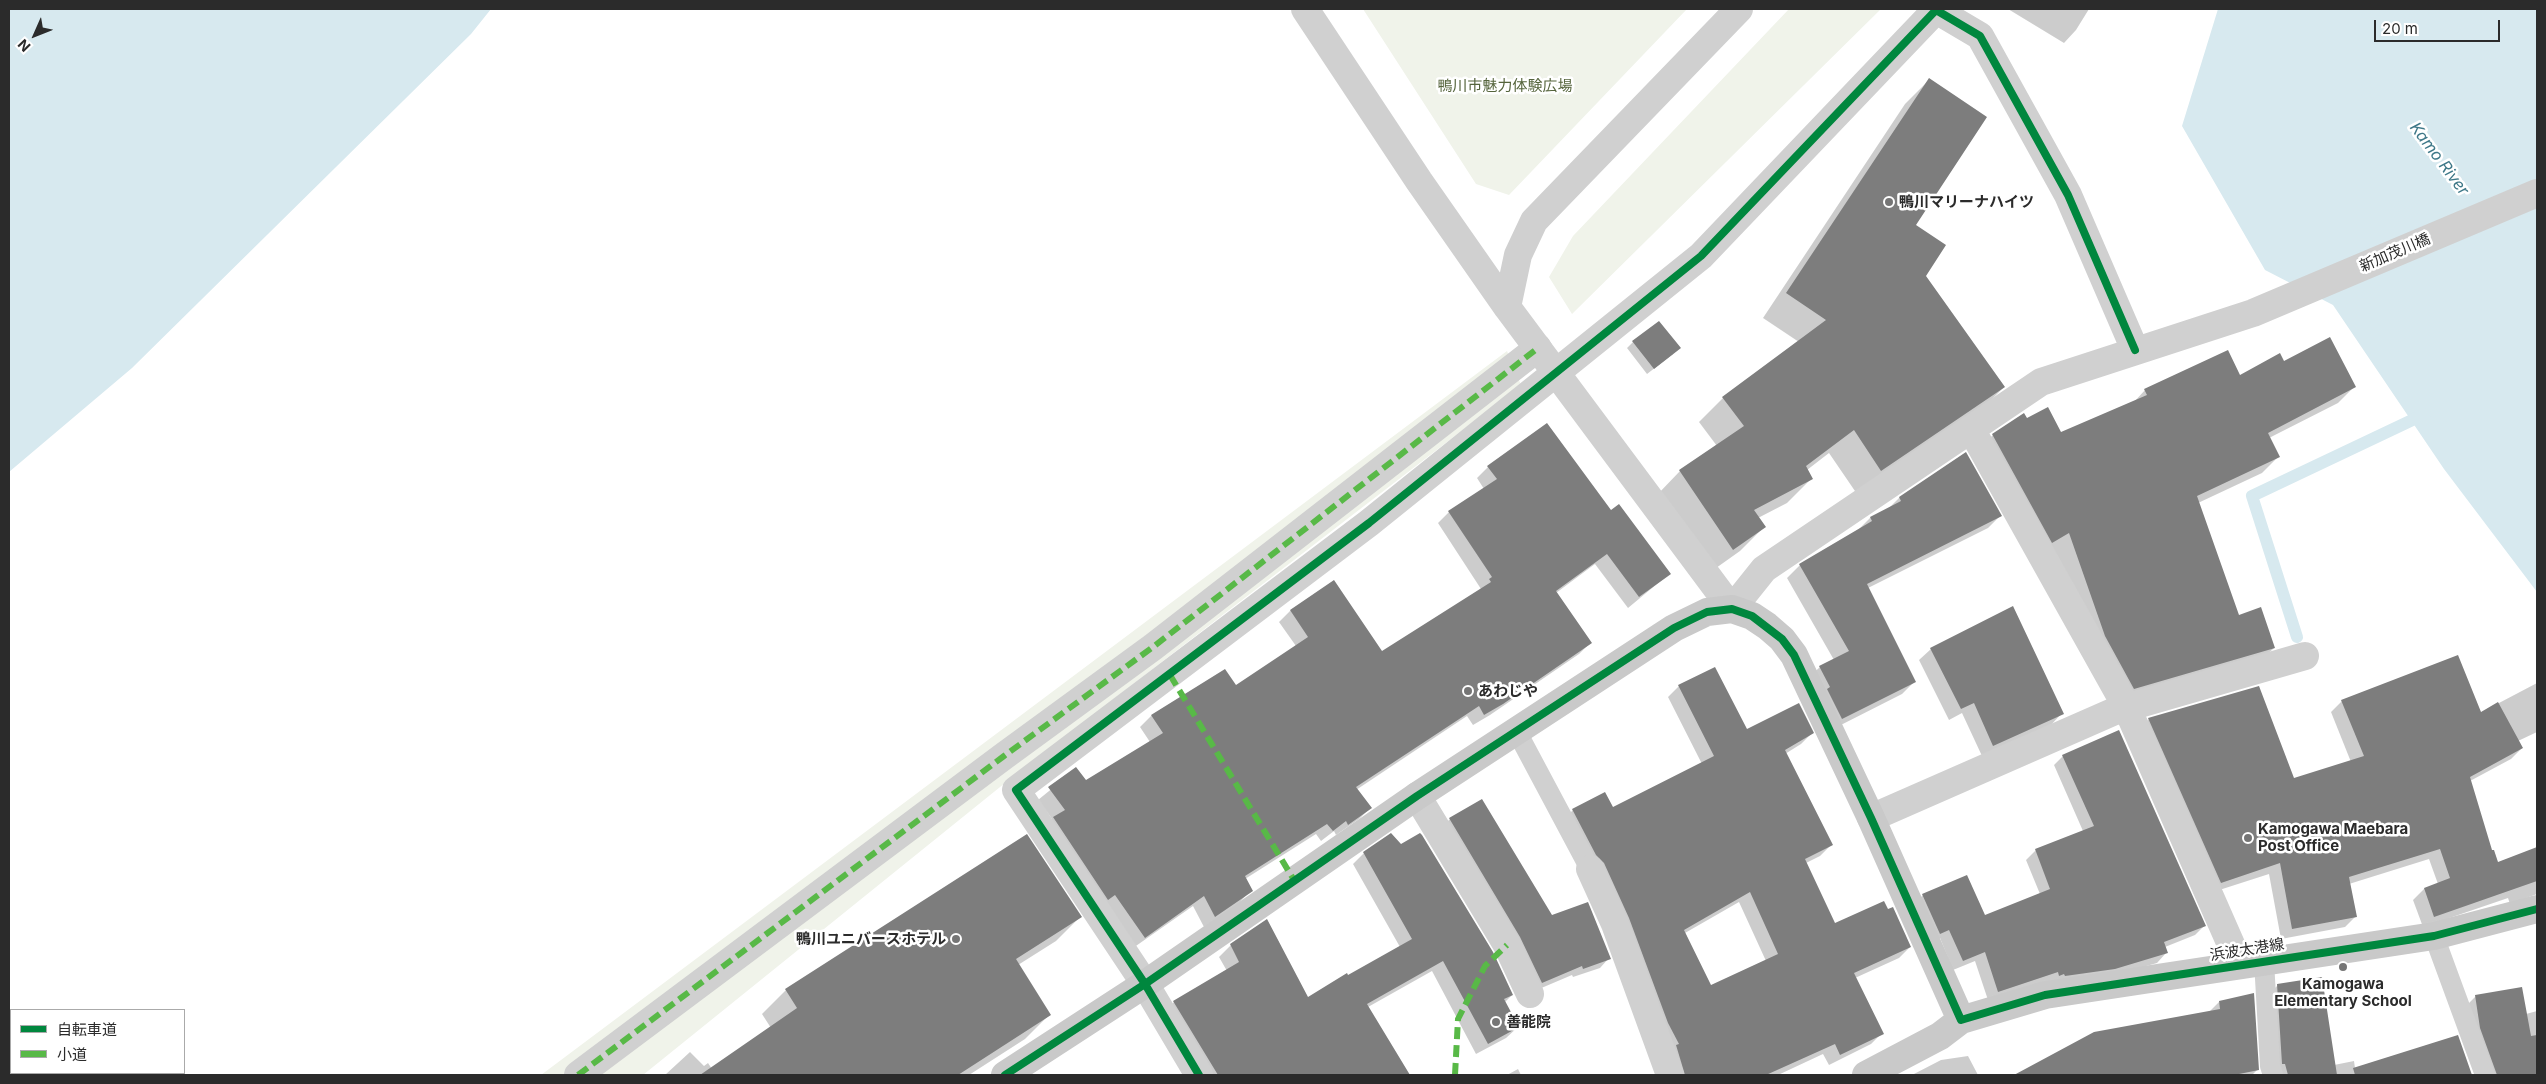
<!DOCTYPE html>
<html>
<head>
<meta charset="utf-8">
<style>
  body { margin:0 }
  #map { position:relative; width:2546px; height:1084px; overflow:hidden; background:#fff; font-family:Inter,"Noto Sans JP",sans-serif }
  canvas { display:block }
  .frame { position:absolute; inset:0; border:10px solid #2b2b2b; pointer-events:none }
  .legend { position:absolute; left:10px; top:1009px; width:175px; height:65px; box-sizing:border-box; background:#fff; border:1px solid #aaa; margin:0; padding:6px 9px; list-style:none; font-size:15px; color:#2b2b2b }
  .legend li { display:flex; align-items:center; gap:10px; height:25px }
  .legend b { width:25px; border:1px solid #aaa }
  .north { position:absolute; left:10px; top:10px; width:50px; height:50px; -webkit-text-stroke:4px #fff; paint-order:stroke; rotate:226deg; font-size:14px; font-weight:700; line-height:20px; text-align:center; color:#2b2b2b }
  .north::after { content:''; display:block; margin:auto; width:18px; height:22px; background:#2b2b2b; clip-path:polygon(50% 0,100% 100%,50% 72%,0 100%) }
  .scale { position:absolute; left:2374px; top:20px; width:126px; height:22px; box-sizing:border-box; border:2px solid #2b2b2b; border-top:0; padding-left:6px; font-size:15px; line-height:18px; white-space:nowrap; color:#2b2b2b; -webkit-text-stroke:4px #fff; paint-order:stroke }
</style>
</head>
<body>
<div id="map">
<canvas width="2546" height="1084"></canvas>
<div class="frame"></div>
<ul class="legend">
<li><b style="height:6px;background:#00873e"></b>自転車道</li>
<li><b style="height:6px;background:#58b947"></b>小道</li>
</ul>
<div class="north">N</div>
<div class="scale">20 m</div>
</div>
<script>
const c = document.querySelector('canvas').getContext('2d');
c.lineJoin = 'round';
function fillPath(path, color) { c.fillStyle = color; c.fill(path, 'evenodd'); }
const toPath = rows => new Path2D(rows.map(r => 'M' + r).join(''));
function stroke(path, color, width, dash) { c.strokeStyle = color; c.lineWidth = width; c.lineCap = dash ? 'butt' : 'round'; c.setLineDash(dash || []); c.stroke(path); }
function label(font, color, halo, rows, align = 'center') {
  c.font = font + ' Inter,"Noto Sans JP",sans-serif'; c.lineWidth = 5; c.setLineDash([]); c.textBaseline = 'middle'; c.strokeStyle = halo; c.fillStyle = color; for (const [text, x, y, turn = 0] of rows) {
    c.save(); c.translate(x, y); c.rotate((+turn || 0) * Math.PI / 180); c.textAlign = isNaN(turn) ? turn : align; if (halo) c.strokeText(text, 0, 0); c.fillText(text, 0, 0); c.restore();
  }
}
const green = toPath([
  [1363,9,1687,9,1509,195,1476,184],
  [1789,9,1881,9,1572,314,1549,277,1573,236],
  [1507,351,1521,385,1010,779,643,1075,541,1075]
]);
const water = toPath([
  [9,9,491,9,471,34,132,368,9,472],
  [2218,9,2537,9,2537,592,2444,469,2333,305,2265,270,2182,126]
]);
const shadow = toPath([
  [2008,9,2089,9,2076,30,2064,43],
  [1929,80,1914,225,1924,276,2004,387,1980,411,1857,494,1829,453,1807,470,1811,479,1787,503,1758,518,1764,527,1740,551,1709,573,1656,496,1680,471,1717,446,1699,422,1723,398,1799,342,1763,318,1905,104],
  [1633,342,1673,354,1647,374,1627,348],
  [2284,362,2354,387,2338,403,2269,438,2278,457,2262,473,2198,503,2238,617,2274,648,2257,664,2118,705,1976,451,1993,435,2023,414,2027,420,2061,434,2134,402,2145,390,2239,376],
  [1965,453,2000,516,1988,528,1868,588,1914,682,1902,694,1829,731,1807,679,1820,667,1834,660,1787,578,1800,565,1858,530,1870,518,1889,508,1899,498],
  [1488,467,1611,512,1669,574,1628,608,1595,564,1556,593,1590,643,1579,654,1490,715,1473,725,1467,716,1356,790,1370,808,1359,819,1336,835,1334,831,1321,841,1316,834,1245,879,1251,890,1240,902,1204,927,1193,906,1133,948,1042,829,1052,819,1038,800,1076,769,1085,782,1150,742,1140,727,1151,716,1225,671,1236,687,1296,646,1279,622,1290,611,1333,582,1381,653,1481,589,1438,523,1449,512,1484,489,1477,478],
  [1931,649,2062,713,2051,725,1982,756,1962,713,1949,720,1919,660],
  [2537,683,2537,732,2518,741,2522,748,2511,759,2470,781,2491,852,2497,863,2537,848,2537,894,2510,904,2508,898,2423,927,2413,900,2424,889,2438,884,2429,859,2349,884,2356,916,2345,927,2281,939,2269,874,2210,893,2138,730,2149,719,2294,779,2351,762,2331,712,2342,701,2480,713],
  [1679,686,1747,731,1812,733,1801,744,1785,754,1831,845,1820,856,1806,863,1834,925,1910,947,1899,958,1855,978,1882,1033,1871,1044,1829,1065,1823,1054,1778,1075,1671,1075,1562,821,1573,810,1613,809,1702,764,1668,697],
  [1739,902,1766,961,1710,987,1685,933],
  [2063,756,2204,926,2195,935,2165,947,2166,953,2157,963,2104,978,1988,1000,1975,961,1953,970,1940,938,1930,943,1913,905,1923,895,1984,917,2040,894,2026,860,2036,850,2083,831,2054,765],
  [1481,800,1551,917,1609,958,1600,968,1573,977,1572,975,1532,992,1440,829,1450,819],
  [1364,853,1512,995,1505,1002,1518,1027,1506,1038,1476,1054,1432,971,1368,1007,1408,1075,1199,1075,1163,1013,1174,1002,1227,971,1219,957,1231,945,1267,920,1308,999,1400,947,1353,864],
  [1080,917,1056,941,1018,965,1049,1015,1025,1039,969,1075,665,1075,690,1052,704,1066,708,1063,712,1069,771,1028,762,1014,786,990],
  [2278,985,2334,1065,2354,1061,2355,1068,2457,1036,2471,1075,2269,1075,2265,998],
  [2476,996,2526,1014,2537,1011,2537,1075,2479,1075,2463,1009],
  [2219,1002,2258,1069,2252,1075,2017,1075,2094,1033,2209,1012],
  [1968,1056,1978,1075,1912,1075,1941,1060],
  [1518,1069,1521,1075,1507,1075]
]);
const stream = toPath([
  [2297,637,2252,496,2425,414]
]);
const building = toPath([
  [1929,78,1987,117,1916,225,1946,245,1926,276,2005,387,1881,471,1854,430,1806,466,1813,479,1754,510,1766,527,1733,550,1679,470,1744,426,1722,397,1826,320,1786,293],
  [1659,321,1681,348,1654,369,1632,341],
  [2330,337,2356,387,2268,433,2280,457,2197,496,2239,615,2261,607,2275,648,2134,689,2105,636,2069,533,2052,543,1992,434,2024,413,2027,418,2048,407,2061,432,2147,395,2144,389,2228,350,2240,375,2280,353,2284,361],
  [1547,423,1611,510,1619,504,1671,574,1639,597,1607,554,1556,591,1592,643,1503,704,1484,715,1479,706,1356,787,1372,808,1348,825,1346,821,1333,831,1327,824,1245,876,1253,891,1215,917,1204,896,1145,938,1115,895,1108,900,1053,817,1065,810,1048,787,1076,767,1086,780,1163,733,1151,715,1225,669,1236,685,1308,637,1290,610,1334,580,1382,651,1491,582,1489,579,1492,577,1448,511,1497,479,1487,466],
  [1966,452,2002,516,1867,584,1916,682,1842,719,1827,689,1830,687,1819,666,1849,651,1799,564,1872,521,1870,517,1901,501,1899,497],
  [2013,606,2064,714,1993,746,1974,703,1961,709,1930,648],
  [2458,655,2481,712,2498,702,2523,748,2470,777,2492,850,2494,850,2498,862,2537,847,2537,881,2434,917,2424,888,2450,878,2440,849,2349,877,2357,917,2292,929,2280,863,2221,883,2148,718,2259,686,2294,778,2364,756,2341,700],
  [1715,667,1747,729,1799,703,1814,733,1785,750,1833,845,1805,859,1835,923,1884,901,1888,909,1893,907,1911,947,1854,973,1884,1034,1840,1055,1835,1044,1766,1075,1685,1075,1676,1045,1679,1044,1668,1023,1629,918,1604,863,1596,855,1572,809,1605,792,1613,807,1714,756,1678,685],
  [1750,892,1778,954,1711,985,1684,930],
  [2119,730,2206,926,2164,942,2168,953,2115,969,2065,976,2064,974,2059,976,2058,972,1998,992,1985,952,1963,961,1949,930,1940,934,1922,894,1967,875,1985,915,2050,889,2035,849,2094,826,2062,755],
  [1482,799,1552,915,1588,902,1611,959,1583,969,1582,966,1542,983,1520,937,1449,818],
  [1391,833,1401,844,1420,833,1422,835,1493,952,1513,995,1504,999,1519,1027,1488,1044,1443,961,1367,1004,1410,1075,1218,1075,1173,1001,1239,962,1230,944,1267,919,1308,997,1347,973,1348,975,1412,939,1363,852],
  [1027,834,1082,917,1016,959,1051,1015,958,1075,700,1075,797,1008,785,989],
  [2322,977,2337,1075,2288,1075,2285,1064,2282,1064,2277,984],
  [2522,987,2531,1036,2537,1035,2537,1075,2497,1075,2480,1028,2475,995],
  [2254,993,2259,1070,2234,1075,2014,1075,2094,1032,2220,1009,2219,1001],
  [2458,1035,2472,1075,2355,1075,2353,1068]
]);
const service = toPath([
  [1517,732,1590,869],
  [2434,936,2485,1075],
  [2264,961,2270,1066,2273,1075]
]);
const pedestrian = toPath([
  [578,1075,1004,756,1153,647,1538,348]
]);
const minor = toPath([
  [1305,9,1419,181,1507,307,1732,609,1764,569,2041,382,2253,313,2537,193],
  [1507,307,1518,255,1534,221,1739,9],
  [1971,429,2127,708,2240,965],
  [1417,796,1507,945,1530,994],
  [1871,818,2115,711,2305,656],
  [1590,869,1615,924,1670,1075],
  [1199,1075,1145,984,1016,790,1369,523,1701,256,1936,10,1980,36,2068,195,2135,350]
]);
const secondary = toPath([
  [1005,1075,1145,984,1417,796,1674,628,1707,612,1732,609,1752,616,1767,626,1782,639,1794,655,1871,818,1961,1020],
  [1866,1075,1940,1036,1961,1020,2045,995,2434,936,2537,909]
]);
const quiet = toPath([
  [1170,675,1294,880],
  [578,1075,1004,756,1153,647,1538,348],
  [1455,1075,1458,1019,1485,966,1507,945]
]);
const cycleway = toPath([
  [1005,1075,1145,984,1417,796,1674,628,1707,612,1732,609,1752,616,1782,639,1794,655,1871,818,1961,1020,2045,995,2434,936,2537,909],
  [1199,1075,1145,984,1016,790,1369,523,1701,256,1936,10,1980,36,2068,195,2135,350]
]);
const markers = [
  [1889,202,5,"#757575"],
  [1468,691,5,"#757575"],
  [2248,838,5,"#757575"],
  [956,939,5,"#757575"],
  [2343,967,5,"#757575"],
  [1496,1022,5,"#757575"]
];
const parkNames = [
  ["鴨川市魅力体験広場",1505,86]
];
const poiNames = [
  ["鴨川マリーナハイツ",1899,202],
  ["あわじや",1478,691],
  ["Kamogawa Maebara",2258,829],
  ["Post Office",2258,846],
  ["鴨川ユニバースホテル",946,939,"right"],
  ["Kamogawa",2343,984,"center"],
  ["Elementary School",2343,1001,"center"],
  ["善能院",1506,1022]
];
const streetNames = [
  ["新加茂川橋",2395,253,-23],
  ["浜波太港線",2247,950,-9]
];
const waterNames = [
  ["Kamo River",2439,159,53]
];
fillPath(green, '#f0f3ea');
fillPath(water, '#d7e9ef');
fillPath(shadow, '#0003');
stroke(stream, '#d7e9ef', 12);
fillPath(building, '#7d7d7d');
stroke(service, '#d0d0d0', 20);
stroke(pedestrian, '#d0d0d0', 28);
stroke(minor, '#d0d0d0', 28);
stroke(secondary, '#c9c9c9', 28);
stroke(quiet, '#58b947', 6, [12, 6]);
stroke(cycleway, '#00873e', 8);
for (const [x, y, r, color] of markers) { const dot = new Path2D(); dot.arc(x, y, r, 0, 2 * Math.PI); c.fillStyle = color; c.fill(dot); stroke(dot, '#fff', 2); }
label('15px', '#55643c', '#fff', parkNames);
label('bold 15px', '#2b2b2b', '#fff', poiNames, 'left');
label('15px', '#2b2b2b', '#fff', streetNames);
label('italic 16px', '#3e7888', '#fff', waterNames);
</script>
</body>
</html>
